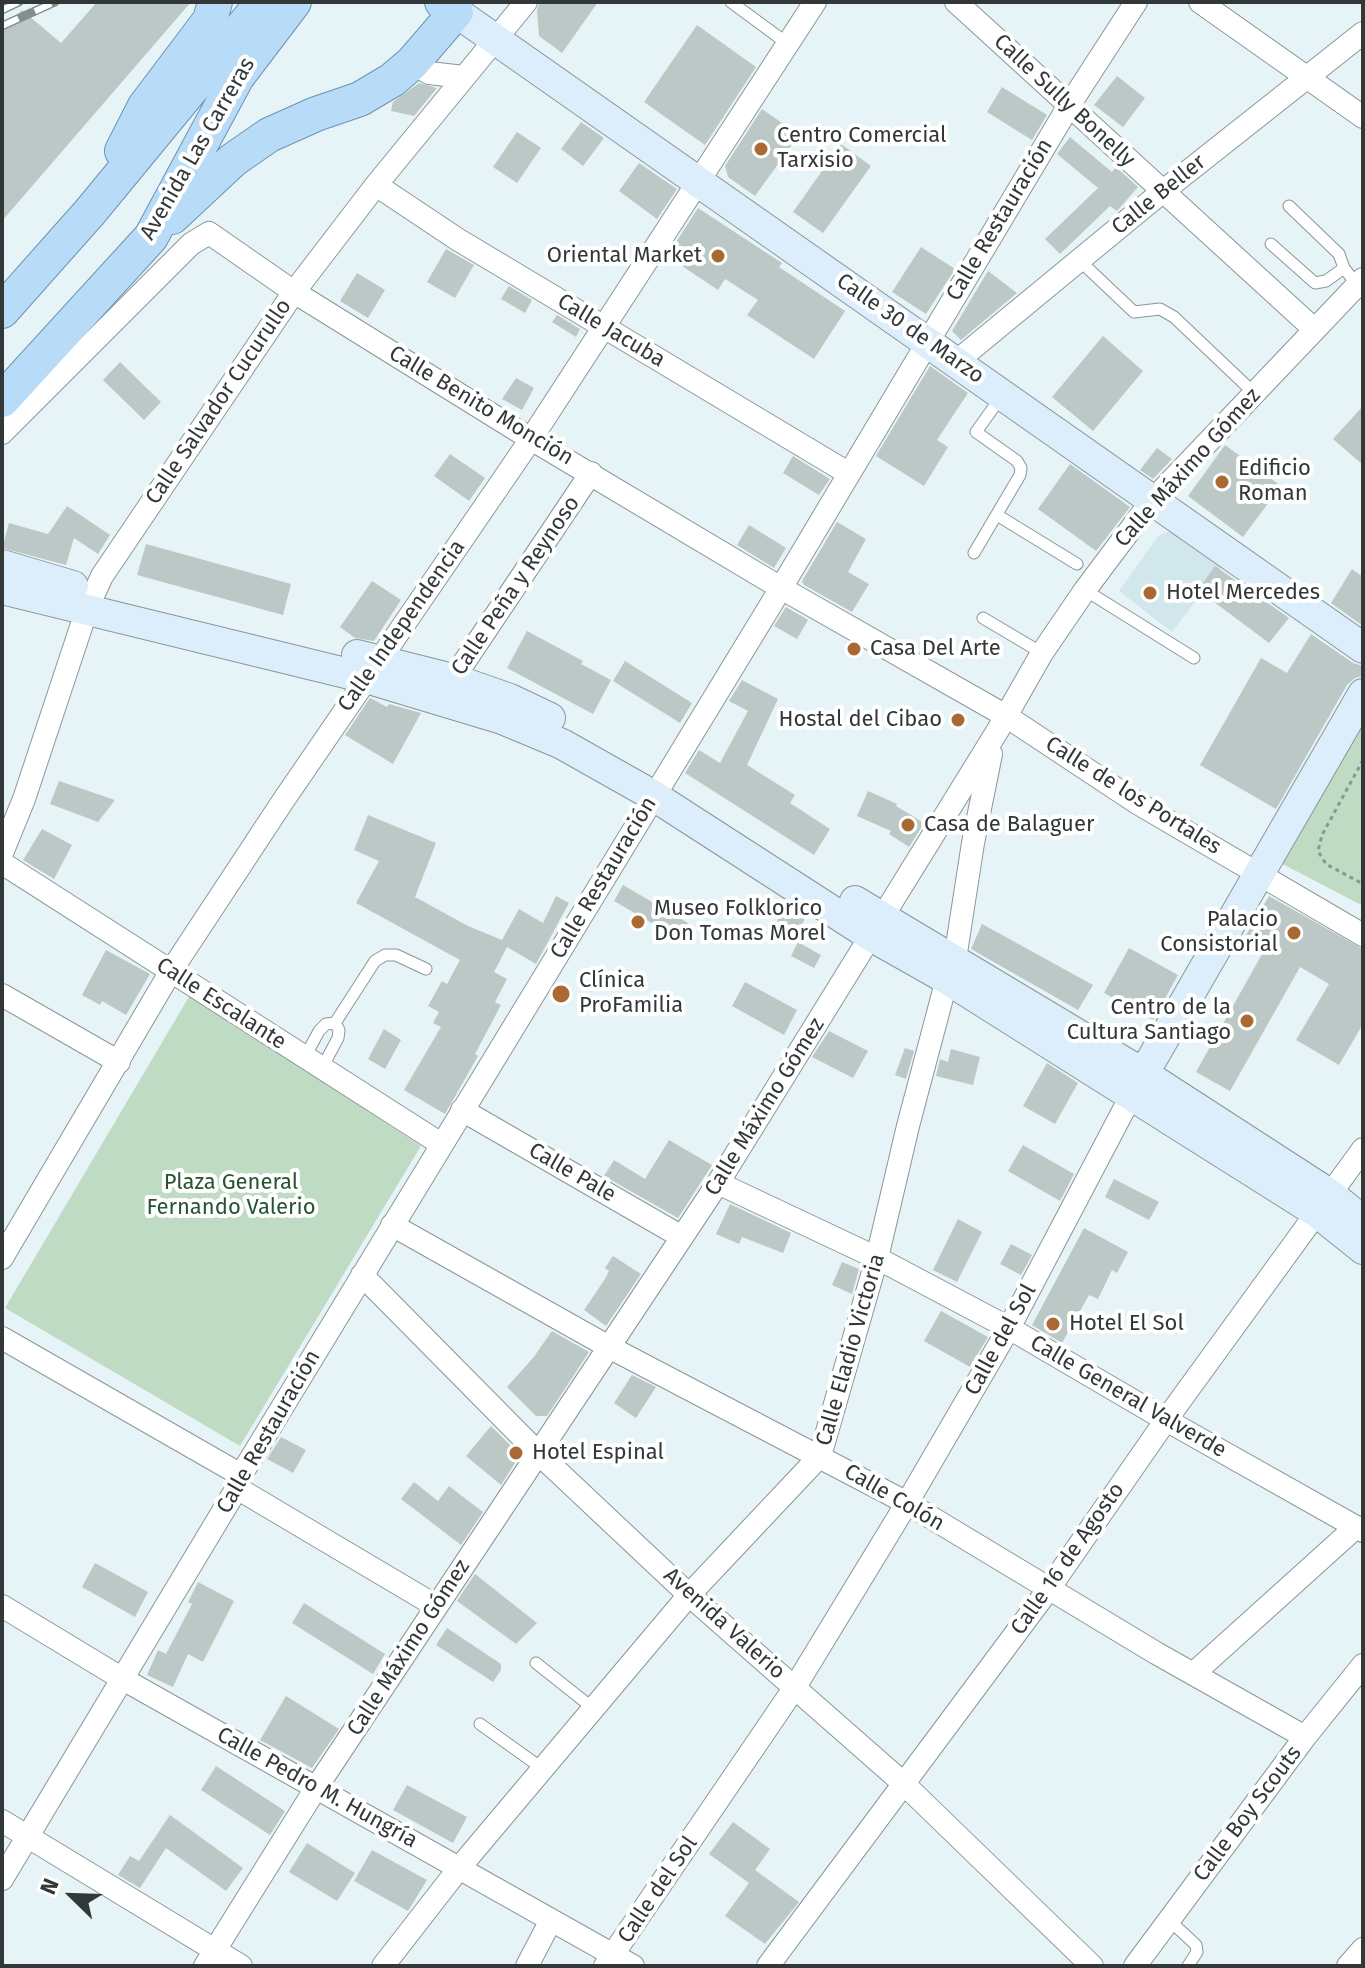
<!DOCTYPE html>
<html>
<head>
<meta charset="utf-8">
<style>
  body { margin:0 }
  #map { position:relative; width:1365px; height:1968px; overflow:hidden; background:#e7f4f7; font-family:"Fira Sans",sans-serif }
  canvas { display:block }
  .frame { position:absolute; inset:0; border:4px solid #323738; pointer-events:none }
  .north { position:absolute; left:32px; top:1856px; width:80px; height:80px; -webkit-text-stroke:6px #fff; paint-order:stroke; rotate:293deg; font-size:22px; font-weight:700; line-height:32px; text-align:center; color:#323738 }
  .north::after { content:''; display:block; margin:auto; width:28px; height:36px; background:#323738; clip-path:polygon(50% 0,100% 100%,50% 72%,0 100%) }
</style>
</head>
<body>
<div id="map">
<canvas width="1365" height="1968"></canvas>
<div class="frame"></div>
<div class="north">N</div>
</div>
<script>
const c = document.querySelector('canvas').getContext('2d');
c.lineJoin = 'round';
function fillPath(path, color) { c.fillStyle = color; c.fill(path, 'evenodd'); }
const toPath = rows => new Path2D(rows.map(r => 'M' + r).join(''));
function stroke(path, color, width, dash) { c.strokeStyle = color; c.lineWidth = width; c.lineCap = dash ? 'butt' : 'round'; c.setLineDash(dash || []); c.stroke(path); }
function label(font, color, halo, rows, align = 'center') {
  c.font = font + ' "Fira Sans",sans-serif'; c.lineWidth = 8; c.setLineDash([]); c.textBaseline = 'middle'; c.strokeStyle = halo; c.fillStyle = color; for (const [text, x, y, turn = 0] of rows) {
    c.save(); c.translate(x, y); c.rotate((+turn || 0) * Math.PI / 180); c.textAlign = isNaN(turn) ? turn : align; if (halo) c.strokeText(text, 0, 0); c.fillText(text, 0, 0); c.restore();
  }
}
const built = toPath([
  [1173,530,1222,567,1172,632,1119,591,1159,535]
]);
const green = toPath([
  [1363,705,1363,906,1275,860],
  [190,995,421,1146,240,1446,5,1308]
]);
const building = toPath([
  [97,2,191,2,2,221,2,33,22,10,61,43],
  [540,2,598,2,562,53,539,36,537,10],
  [697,25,756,67,705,145,644,102],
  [1117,76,1145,98,1123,127,1094,105],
  [419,83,437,88,414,116,391,111,393,102],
  [1002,87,1047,115,1032,140,987,112],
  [762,109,799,135,755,196,728,177,725,166],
  [581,122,604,138,583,166,561,149],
  [517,132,541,148,517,183,493,167],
  [1070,137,1112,172,1116,167,1138,187,1117,211,1110,206,1060,254,1045,239,1098,188,1057,154],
  [841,144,871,166,823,233,793,212],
  [639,163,677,189,657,219,619,191],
  [698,208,782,263,779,267,845,311,814,359,747,315,758,300,725,279,718,290,667,256],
  [921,247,955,269,926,314,892,292],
  [446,249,474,265,455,298,427,282],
  [988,271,1017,293,961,340,952,331],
  [357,273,385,290,368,318,340,301],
  [509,286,532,300,525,313,501,299],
  [557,315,580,329,576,337,552,322],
  [1103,336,1143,371,1093,431,1052,397],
  [120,362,161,402,144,420,103,380],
  [930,366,968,393,937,440,948,447,924,486,876,456],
  [516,378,534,388,522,410,502,399],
  [1363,406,1363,465,1333,439],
  [1225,445,1281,486,1243,537,1188,496],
  [1157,448,1172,459,1153,479,1140,470],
  [450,454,485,478,469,501,434,476],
  [793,456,830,479,819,495,783,473],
  [1070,464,1130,507,1096,551,1038,509],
  [67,506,110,535,98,554,74,538,66,565,2,548,9,523,48,534],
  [837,522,866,539,848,572,869,584,852,612,804,585,802,581],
  [749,525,786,548,774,568,737,545],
  [146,544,291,584,283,615,137,575],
  [1215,566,1289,618,1269,643,1198,590],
  [1352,569,1363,577,1363,626,1331,603],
  [372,581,401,600,374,641,355,638,340,627],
  [786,607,808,620,797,639,774,626],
  [527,631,583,661,581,664,611,680,593,714,507,668],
  [1311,634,1353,663,1363,666,1363,676,1355,678,1347,685,1276,809,1200,765,1261,658,1287,673],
  [625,661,692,703,680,723,613,681],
  [742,680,778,699,747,765,795,795,790,803,830,829,814,855,685,773,699,750,720,763,748,711,729,701],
  [370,698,387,707,389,704,421,713,393,764,345,735],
  [59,781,115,800,98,822,50,804],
  [868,791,897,804,896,806,924,823,909,847,889,834,891,831,857,816],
  [368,815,436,843,415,897,468,926,502,940,519,909,543,923,556,896,569,903,536,964,507,947,494,972,507,979,495,1002,501,1005,475,1054,478,1056,445,1114,404,1090,441,1027,433,1023,439,1012,428,1006,442,981,447,984,460,960,356,903,379,861,354,850],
  [42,829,72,845,54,879,23,860],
  [623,885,688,923,679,939,614,901],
  [1269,896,1363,949,1363,1024,1339,1065,1296,1040,1329,984,1300,967,1230,1091,1196,1072,1266,947,1246,935],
  [785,904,806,916,794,942,772,932],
  [982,924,1093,985,1078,1010,971,949],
  [798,942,821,955,814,968,791,956],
  [1129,948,1178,975,1153,1020,1104,993],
  [106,950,150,974,126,1015,102,1001,100,1005,82,995],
  [745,982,797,1010,784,1035,732,1006],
  [384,1029,401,1040,385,1069,368,1059],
  [829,1031,868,1051,853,1078,812,1057],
  [905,1048,914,1051,906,1079,895,1075],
  [951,1049,980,1057,973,1085,936,1076,940,1059,948,1062],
  [1047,1063,1078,1083,1055,1124,1023,1106],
  [669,1140,712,1165,678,1218,604,1176,614,1160,645,1179],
  [1023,1145,1074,1174,1060,1201,1008,1171],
  [1114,1179,1159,1202,1149,1220,1105,1197],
  [730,1204,791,1233,783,1253,742,1237,739,1244,716,1234],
  [958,1219,982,1232,957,1282,933,1270],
  [1084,1228,1128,1252,1117,1273,1112,1270,1098,1299,1089,1295,1062,1343,1032,1325],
  [1011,1244,1032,1255,1021,1275,1000,1264],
  [613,1256,641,1274,606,1326,584,1310,605,1279,609,1271,605,1268],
  [842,1262,859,1269,852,1294,832,1285],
  [941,1311,988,1337,970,1367,924,1341],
  [552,1331,589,1352,547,1416,536,1416,507,1387,533,1358],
  [632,1375,656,1387,636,1418,614,1403],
  [491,1426,520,1455,501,1485,466,1456],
  [281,1437,306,1450,293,1473,267,1459],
  [414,1482,438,1501,449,1486,483,1512,461,1545,401,1499],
  [95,1563,148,1592,135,1617,82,1587],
  [475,1574,537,1623,516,1644,457,1601],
  [198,1582,234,1601,203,1662,188,1654,173,1687,147,1675,158,1650,166,1654,192,1604,188,1602],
  [304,1603,385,1654,373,1674,292,1623],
  [447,1628,501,1664,501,1670,493,1682,436,1645],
  [286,1696,339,1729,312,1768,260,1740],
  [216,1766,285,1811,270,1835,201,1790],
  [407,1785,467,1817,453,1843,393,1810],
  [170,1815,243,1868,226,1891,166,1848,140,1888,118,1875,130,1856,139,1861],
  [733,1822,770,1849,755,1870,799,1902,765,1944,725,1916,749,1883,709,1854],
  [307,1843,355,1873,337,1901,289,1872],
  [372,1850,427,1880,408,1911,354,1881]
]);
const path = toPath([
  [1363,760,1322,835,1318,851,1326,864,1363,884]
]);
const lane = toPath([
  [731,2,788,44],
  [1289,206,1339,254,1344,268,1357,285],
  [1271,244,1315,283,1326,281,1344,268],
  [1079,260,1134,312,1160,309,1174,317,1254,393],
  [997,515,1077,564],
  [974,553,1020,475,1021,468,1017,461,976,432,1001,397],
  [1085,590,1194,658],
  [983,618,1042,653],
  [305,1057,319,1031,326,1024,335,1023,375,961,385,955,396,955,426,969],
  [322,1068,338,1038,339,1030,335,1023],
  [536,1663,594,1709],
  [480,1724,543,1769],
  [1169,1920,1196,1945,1197,1952,1188,1966]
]);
const street = toPath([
  [956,2,1314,329],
  [1200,2,1363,117],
  [412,63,429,73,464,77],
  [376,185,457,239,848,473],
  [957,361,1162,192,1363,33],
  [2,433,191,244,209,233,294,292,531,439,781,588,1006,716,1139,804,1363,935],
  [450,692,453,679,591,473],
  [2,853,24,799,87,609,102,576,294,292,376,185,526,2],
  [2,863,441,1144],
  [2,995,119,1062],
  [462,1110,682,1237],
  [718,1183,877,1258,1009,1328,1166,1420,1363,1531],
  [392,1225,609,1347,907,1503,1156,1653,1305,1737],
  [2,1258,171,971,283,801,531,439,815,2],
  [362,1275,538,1453,689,1595,903,1783,1092,1966],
  [2,1338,241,1475],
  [237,1488,436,1606],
  [2,1606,121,1678,633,1966],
  [1193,1674,1356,1527],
  [2,1821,241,1966],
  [2,1879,237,1488,241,1475,781,588,1070,104,1136,2],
  [205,1966,316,1788,718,1183,998,730,1042,653,1085,590,1151,502,1363,279],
  [383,1966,460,1867,689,1595,820,1456,877,1258,908,1126,947,979,955,959,973,843,991,754],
  [527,1966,551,1920],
  [605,1966,795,1687,907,1503,1009,1328,1131,1096],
  [768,1966,1048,1590,1166,1420,1363,1149],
  [1135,1966,1305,1737,1363,1665],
  [1348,1966,1363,1949]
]);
const secondary = toPath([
  [456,12,1363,648],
  [2,565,73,586],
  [2,589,366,678,502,719,562,744,654,796,871,936,947,979,1318,1213,1363,1249],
  [357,655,453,679,510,699,550,718],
  [855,901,1144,1074,1331,1195,1363,1221],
  [1134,1090,1363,694]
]);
const primary = toPath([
  [122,151,145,106,210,20,215,2],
  [172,217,233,160,269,135,316,114,360,99,392,80,412,63,456,12,442,2],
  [2,311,90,212,263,2],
  [2,400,151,237,237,77,294,2]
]);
const rail = toPath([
  [2,10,19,2],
  [2,26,55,2]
]);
const markers = [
  [761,149,8,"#aa6833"],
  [718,256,8,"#aa6833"],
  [1222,482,8,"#aa6833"],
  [1150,593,8,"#aa6833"],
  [854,649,8,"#aa6833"],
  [958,720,8,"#aa6833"],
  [908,825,8,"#aa6833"],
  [638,922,8,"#aa6833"],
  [1294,933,8,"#aa6833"],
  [561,994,10,"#aa6833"],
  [1247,1021,8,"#aa6833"],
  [1053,1324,8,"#aa6833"],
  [516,1453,8,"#aa6833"]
];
const streetNames = [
  ["Calle Sully Bonelly",1064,101,43],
  ["Avenida Las Carreras",198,149,-60],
  ["Calle Beller",1159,195,-39],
  ["Calle Restauración",1000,220,-59],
  ["Calle 30 de Marzo",910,329,35],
  ["Calle Jacuba",611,331,31],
  ["Calle Salvador Cucurullo",219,402,-56],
  ["Calle Benito Monción",481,406,31],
  ["Calle Máximo Gómez",1188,468,-48],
  ["Calle Peña y Reynoso",516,586,-56],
  ["Calle Independencia",402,626,-55],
  ["Calle de los Portales",1133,796,32],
  ["Calle Restauración",604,878,-59],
  ["Calle Escalante",221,1004,33],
  ["Calle Máximo Gómez",765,1107,-58],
  ["Calle Pale",572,1173,30],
  ["Calle del Sol",1001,1340,-61],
  ["Calle Eladio Victoria",851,1350,-74],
  ["Calle General Valverde",1128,1397,30],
  ["Calle Restauración",269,1432,-60],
  ["Calle Colón",894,1498,30],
  ["Calle 16 de Agosto",1068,1559,-55],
  ["Avenida Valerio",724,1624,42],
  ["Calle Máximo Gómez",409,1648,-57],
  ["Calle Pedro M. Hungría",317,1788,29],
  ["Calle Boy Scouts",1248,1814,-53],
  ["Calle del Sol",658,1890,-56]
];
const poiNames = [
  ["Centro Comercial",777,136],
  ["Tarxisio",777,161],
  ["Oriental Market",702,256,"right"],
  ["Edificio",1238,469],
  ["Roman",1238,494],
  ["Hotel Mercedes",1166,593],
  ["Casa Del Arte",870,649],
  ["Hostal del Cibao",942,720,"right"],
  ["Casa de Balaguer",924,825],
  ["Museo Folklorico",654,909],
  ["Don Tomas Morel",654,934],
  ["Palacio",1278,920,"right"],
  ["Consistorial",1278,945,"right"],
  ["Clínica",579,981],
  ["ProFamilia",579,1006],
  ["Centro de la",1231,1008,"right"],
  ["Cultura Santiago",1231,1033,"right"],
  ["Hotel El Sol",1069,1324],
  ["Hotel Espinal",532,1453]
];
const parkNames = [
  ["Plaza General",231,1183],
  ["Fernando Valerio",231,1208]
];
fillPath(built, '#d1e7ec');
fillPath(green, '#c0dbc4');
fillPath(building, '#bcc8c5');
stroke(lane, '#8a9698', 13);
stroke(street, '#8a9698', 24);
stroke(secondary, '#8a9698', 32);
stroke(primary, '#6b93b2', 36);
stroke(path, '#8b9496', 3, [4, 4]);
stroke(lane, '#fff', 11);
stroke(street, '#fff', 22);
stroke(secondary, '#dceefc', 30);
stroke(primary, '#b8dcf8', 34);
stroke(rail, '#848d8f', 9);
stroke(rail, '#fff', 6, [18]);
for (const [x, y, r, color] of markers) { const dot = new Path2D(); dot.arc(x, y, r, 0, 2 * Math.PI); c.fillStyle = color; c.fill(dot); stroke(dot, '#fff', 3); }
label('22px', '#323738', '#fff', streetNames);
label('22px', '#323738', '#fff', poiNames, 'left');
label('22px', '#265331', '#fff', parkNames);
</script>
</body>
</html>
